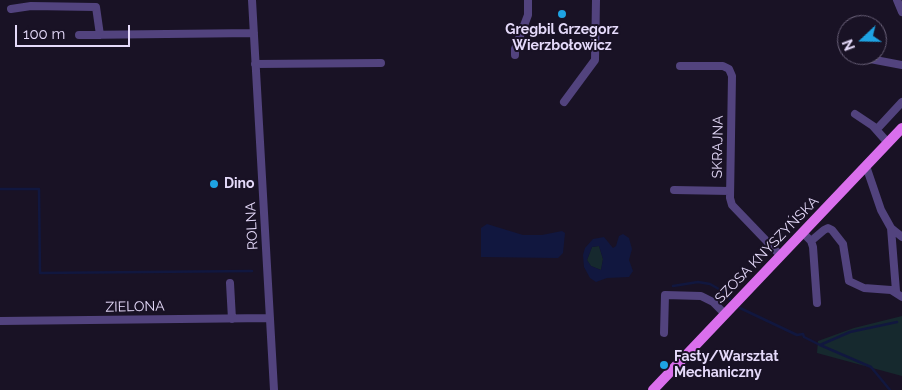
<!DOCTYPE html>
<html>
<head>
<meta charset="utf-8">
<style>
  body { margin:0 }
  #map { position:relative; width:902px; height:390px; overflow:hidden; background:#191225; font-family:Raleway,sans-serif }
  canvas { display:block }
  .north { position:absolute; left:837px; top:15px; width:50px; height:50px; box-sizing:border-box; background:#191225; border:1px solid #6b627a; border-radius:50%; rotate:249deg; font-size:14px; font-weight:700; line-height:20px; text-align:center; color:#e5dafa }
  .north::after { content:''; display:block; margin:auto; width:18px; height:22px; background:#1ea3e3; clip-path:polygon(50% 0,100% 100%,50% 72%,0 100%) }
  .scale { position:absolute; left:15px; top:25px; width:115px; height:22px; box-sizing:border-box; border:2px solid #e5dafa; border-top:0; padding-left:6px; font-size:15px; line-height:18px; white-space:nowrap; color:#e5dafa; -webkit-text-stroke:4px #191225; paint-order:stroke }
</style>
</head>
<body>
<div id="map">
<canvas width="902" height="390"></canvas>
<div class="north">N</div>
<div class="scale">100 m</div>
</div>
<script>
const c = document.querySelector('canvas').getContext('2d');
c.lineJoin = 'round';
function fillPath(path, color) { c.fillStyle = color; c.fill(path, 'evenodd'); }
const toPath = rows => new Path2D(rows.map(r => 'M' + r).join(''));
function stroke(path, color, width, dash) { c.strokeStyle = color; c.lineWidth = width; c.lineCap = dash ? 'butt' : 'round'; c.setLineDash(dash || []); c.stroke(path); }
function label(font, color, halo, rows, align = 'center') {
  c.font = font + ' Raleway,sans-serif'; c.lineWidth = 4; c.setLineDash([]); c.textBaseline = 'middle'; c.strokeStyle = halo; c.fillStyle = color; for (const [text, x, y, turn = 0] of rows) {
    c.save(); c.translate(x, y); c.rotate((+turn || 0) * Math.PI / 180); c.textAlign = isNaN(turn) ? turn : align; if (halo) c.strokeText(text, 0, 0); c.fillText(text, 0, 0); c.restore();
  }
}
const green = toPath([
  [599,246,603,259,601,270,591,266,587,260,592,247],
  [902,316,902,376,817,353,818,341,854,328]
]);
const water = toPath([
  [487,224,523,235,542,235,562,231,565,233,563,253,558,258,481,257,481,228],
  [623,234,629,238,632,249,629,260,633,271,629,277,607,278,596,282,590,278,584,267,583,255,585,248,593,239,604,237,613,248,616,246,619,236],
  [599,246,603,259,601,270,591,266,587,260,592,247]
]);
const stream = toPath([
  [0,189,39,189,40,273,252,271],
  [673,286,698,282,710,284,724,292,730,299],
  [740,308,797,335,803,334,804,337,820,345],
  [890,390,871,367,820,345,850,332,897,322]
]);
const minor = toPath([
  [252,0,274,390],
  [897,0,902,12],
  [11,9,31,6,96,7,100,35],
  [79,35,254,33],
  [515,55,515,49,528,15,528,0],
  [849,55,902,65],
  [255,64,381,63],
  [680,66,723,66,729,69,732,76,730,198,732,205,780,255],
  [564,102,595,60,596,0],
  [855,114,873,126,888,143],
  [877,129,902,102],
  [866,166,881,210,891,228,902,237],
  [674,190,730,191],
  [891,228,896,291],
  [802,232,811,241,824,230,828,228,832,230,843,244,849,281,864,288,891,290,902,297],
  [811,241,813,247,817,303],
  [230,283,232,319],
  [0,321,270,318],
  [664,333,665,295,701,296,713,302,725,314]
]);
const major = toPath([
  [653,390,902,128]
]);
const markers = [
  [562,14,5,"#1ea3e3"],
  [214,184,5,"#1ea3e3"],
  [664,365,5,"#1ea3e3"]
];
const poiNames = [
  ["Gregbil Grzegorz",562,30,"center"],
  ["Wierzbołowicz",562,46,"center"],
  ["Dino",224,184],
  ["Fasty/Warsztat",674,357],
  ["Mechaniczny",674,373]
];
const streetNames = [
  ["SKRAJNA",718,147,-89],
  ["ROLNA",252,226,-93],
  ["SZOSA KNYSZYŃSKA",767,250,-46],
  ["ZIELONA",135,307,-1]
];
fillPath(green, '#16292e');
fillPath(water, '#11173f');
stroke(stream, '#11173f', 2.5);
stroke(minor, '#52437e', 8);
stroke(major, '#da6fed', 10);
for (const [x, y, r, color] of markers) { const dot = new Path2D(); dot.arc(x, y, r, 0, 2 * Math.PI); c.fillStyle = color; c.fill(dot); stroke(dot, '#191225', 2); }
label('bold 14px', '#e5dafa', '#191225', poiNames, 'left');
label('14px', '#e5dafa', '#191225', streetNames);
</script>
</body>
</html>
